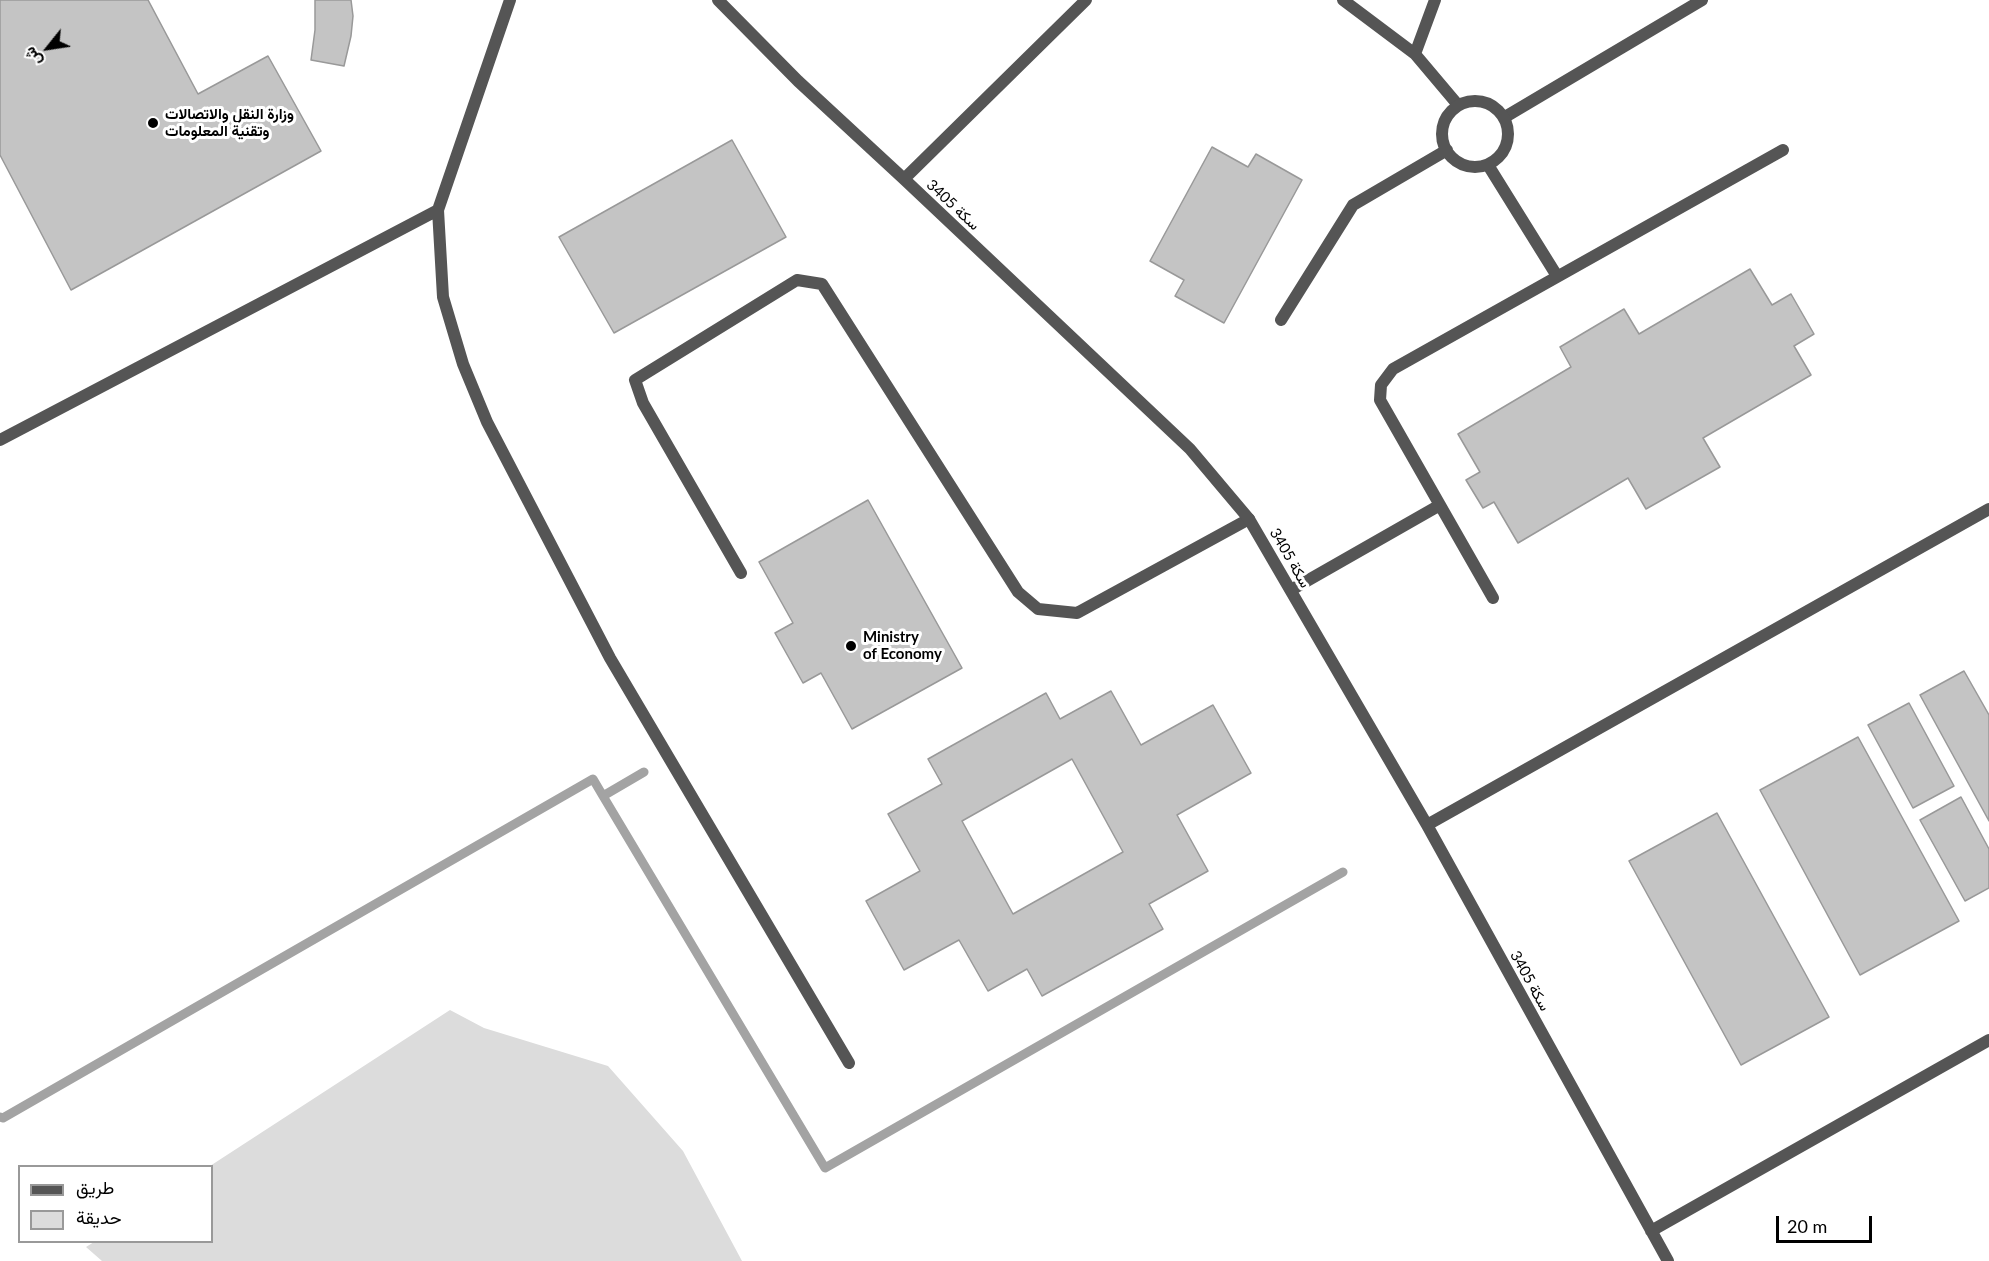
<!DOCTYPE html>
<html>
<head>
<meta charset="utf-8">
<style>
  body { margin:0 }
  #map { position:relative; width:1989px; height:1261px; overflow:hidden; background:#fff; font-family:Lato,Vazirmatn,sans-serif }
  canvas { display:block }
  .legend { position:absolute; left:18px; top:1165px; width:195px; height:78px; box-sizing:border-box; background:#fff; border:2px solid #999; margin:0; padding:8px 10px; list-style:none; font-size:18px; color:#000 }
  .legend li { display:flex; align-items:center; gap:12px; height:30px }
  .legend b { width:30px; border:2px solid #999 }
  .north { position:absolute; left:18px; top:18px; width:60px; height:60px; -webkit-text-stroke:4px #fff; paint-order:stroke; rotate:240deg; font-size:16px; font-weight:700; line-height:24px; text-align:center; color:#000 }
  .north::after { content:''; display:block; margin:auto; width:21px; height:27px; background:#000; clip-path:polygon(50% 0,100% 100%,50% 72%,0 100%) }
  .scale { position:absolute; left:1776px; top:1216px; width:96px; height:27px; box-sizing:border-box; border:3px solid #000; border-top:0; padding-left:8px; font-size:18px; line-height:21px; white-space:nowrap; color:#000; -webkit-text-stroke:4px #fff; paint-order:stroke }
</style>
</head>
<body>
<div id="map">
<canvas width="1989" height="1261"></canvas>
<ul class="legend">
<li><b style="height:8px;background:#555"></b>طريق</li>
<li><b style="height:16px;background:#dcdcdc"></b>حديقة</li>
</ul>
<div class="north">ش</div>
<div class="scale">20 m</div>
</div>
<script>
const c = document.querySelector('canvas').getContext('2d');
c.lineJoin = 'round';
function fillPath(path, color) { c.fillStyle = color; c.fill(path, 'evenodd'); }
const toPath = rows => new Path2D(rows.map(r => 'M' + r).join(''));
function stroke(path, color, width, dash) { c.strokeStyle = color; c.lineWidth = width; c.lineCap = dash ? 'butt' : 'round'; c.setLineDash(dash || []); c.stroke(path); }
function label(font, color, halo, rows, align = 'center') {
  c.font = font + ' Lato,Vazirmatn,sans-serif'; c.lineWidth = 6; c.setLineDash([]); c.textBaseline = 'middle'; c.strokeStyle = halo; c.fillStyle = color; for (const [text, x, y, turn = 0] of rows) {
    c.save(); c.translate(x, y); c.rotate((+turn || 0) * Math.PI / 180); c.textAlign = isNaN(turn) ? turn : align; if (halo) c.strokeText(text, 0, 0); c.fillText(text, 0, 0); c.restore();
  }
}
const green = toPath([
  [450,1010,484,1028,608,1066,683,1151,742,1261,102,1261,86,1247,94,1242,212,1242,212,1166,210,1166]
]);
const stream = toPath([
  [603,796,825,1168,1343,872],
  [0,1117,3,1118,593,779,603,796,644,772]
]);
const building = toPath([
  [0,0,148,0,198,94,268,56,321,151,71,290,0,155,0,0],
  [315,0,351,0,353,16,351,36,344,66,311,60,315,30,315,0],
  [732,140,786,237,614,333,559,237,732,140],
  [1212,147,1248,167,1256,154,1302,180,1224,323,1175,296,1184,280,1150,261,1212,147],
  [1750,269,1772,305,1791,294,1814,334,1794,346,1811,375,1703,438,1720,467,1646,509,1628,478,1518,543,1494,502,1483,508,1466,480,1480,472,1458,434,1571,367,1560,347,1624,309,1639,334,1750,269],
  [868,500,962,668,852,729,821,673,803,683,775,633,793,623,759,562,868,500],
  [1964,671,1989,715,1989,821,1920,695,1964,671],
  [1111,691,1141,745,1213,705,1251,773,1177,815,1208,871,1149,904,1163,929,1042,996,1027,969,988,991,959,940,904,970,866,901,920,871,888,814,942,784,928,759,1046,693,1060,719,1111,691],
  [1072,759,1123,852,1013,914,962,821,1072,759],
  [1909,703,1954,786,1913,808,1868,725,1909,703],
  [1858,737,1959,921,1860,975,1760,790,1858,737],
  [1961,797,1989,849,1989,888,1965,901,1920,820,1961,797],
  [1717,813,1829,1017,1741,1065,1629,861,1717,813]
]);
const lane = toPath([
  [1343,0,1415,54,1458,105],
  [1415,54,1435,0],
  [1505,117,1702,0],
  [1488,165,1557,276],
  [741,573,643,403,635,380,797,280,822,284,1018,592,1038,609,1077,613,1249,519],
  [1291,590,1440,505],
  [1493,598,1380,400,1381,385,1393,369,1783,150]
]);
const street = toPath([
  [718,0,798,81,904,179,1190,449,1249,519,1427,825,1668,1261],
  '1442 134a33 33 0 1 1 66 0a33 33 0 1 1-66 0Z',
  [904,179,1086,0],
  [438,210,443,297,463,364,487,422,610,658,849,1063],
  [1281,320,1353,205,1447,150],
  [0,440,438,210,510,0],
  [1427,825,1989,509],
  [1651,1231,1989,1040]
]);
const markers = [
  [153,123,6,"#000"],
  [851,646,6,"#000"]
];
const poiNames = [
  ["وزارة النقل والاتصالات",165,114],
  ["وتقنية المعلومات",165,131],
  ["Ministry",863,637],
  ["of Economy",863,654]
];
const streetNames = [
  ["سكة 3405",953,205,43],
  ["سكة 3405",1290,558,60],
  ["سكة 3405",1530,981,61]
];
fillPath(green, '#dcdcdc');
stroke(stream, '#a3a3a3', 9);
fillPath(building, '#c4c4c4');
stroke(building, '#999', 1.5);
stroke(lane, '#555', 12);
stroke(street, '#555', 12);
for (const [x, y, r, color] of markers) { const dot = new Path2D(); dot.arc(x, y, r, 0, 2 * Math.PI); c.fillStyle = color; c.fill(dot); stroke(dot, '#fff', 2); }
label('bold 15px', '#000', '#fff', poiNames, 'left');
label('15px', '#000', '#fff', streetNames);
</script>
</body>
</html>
